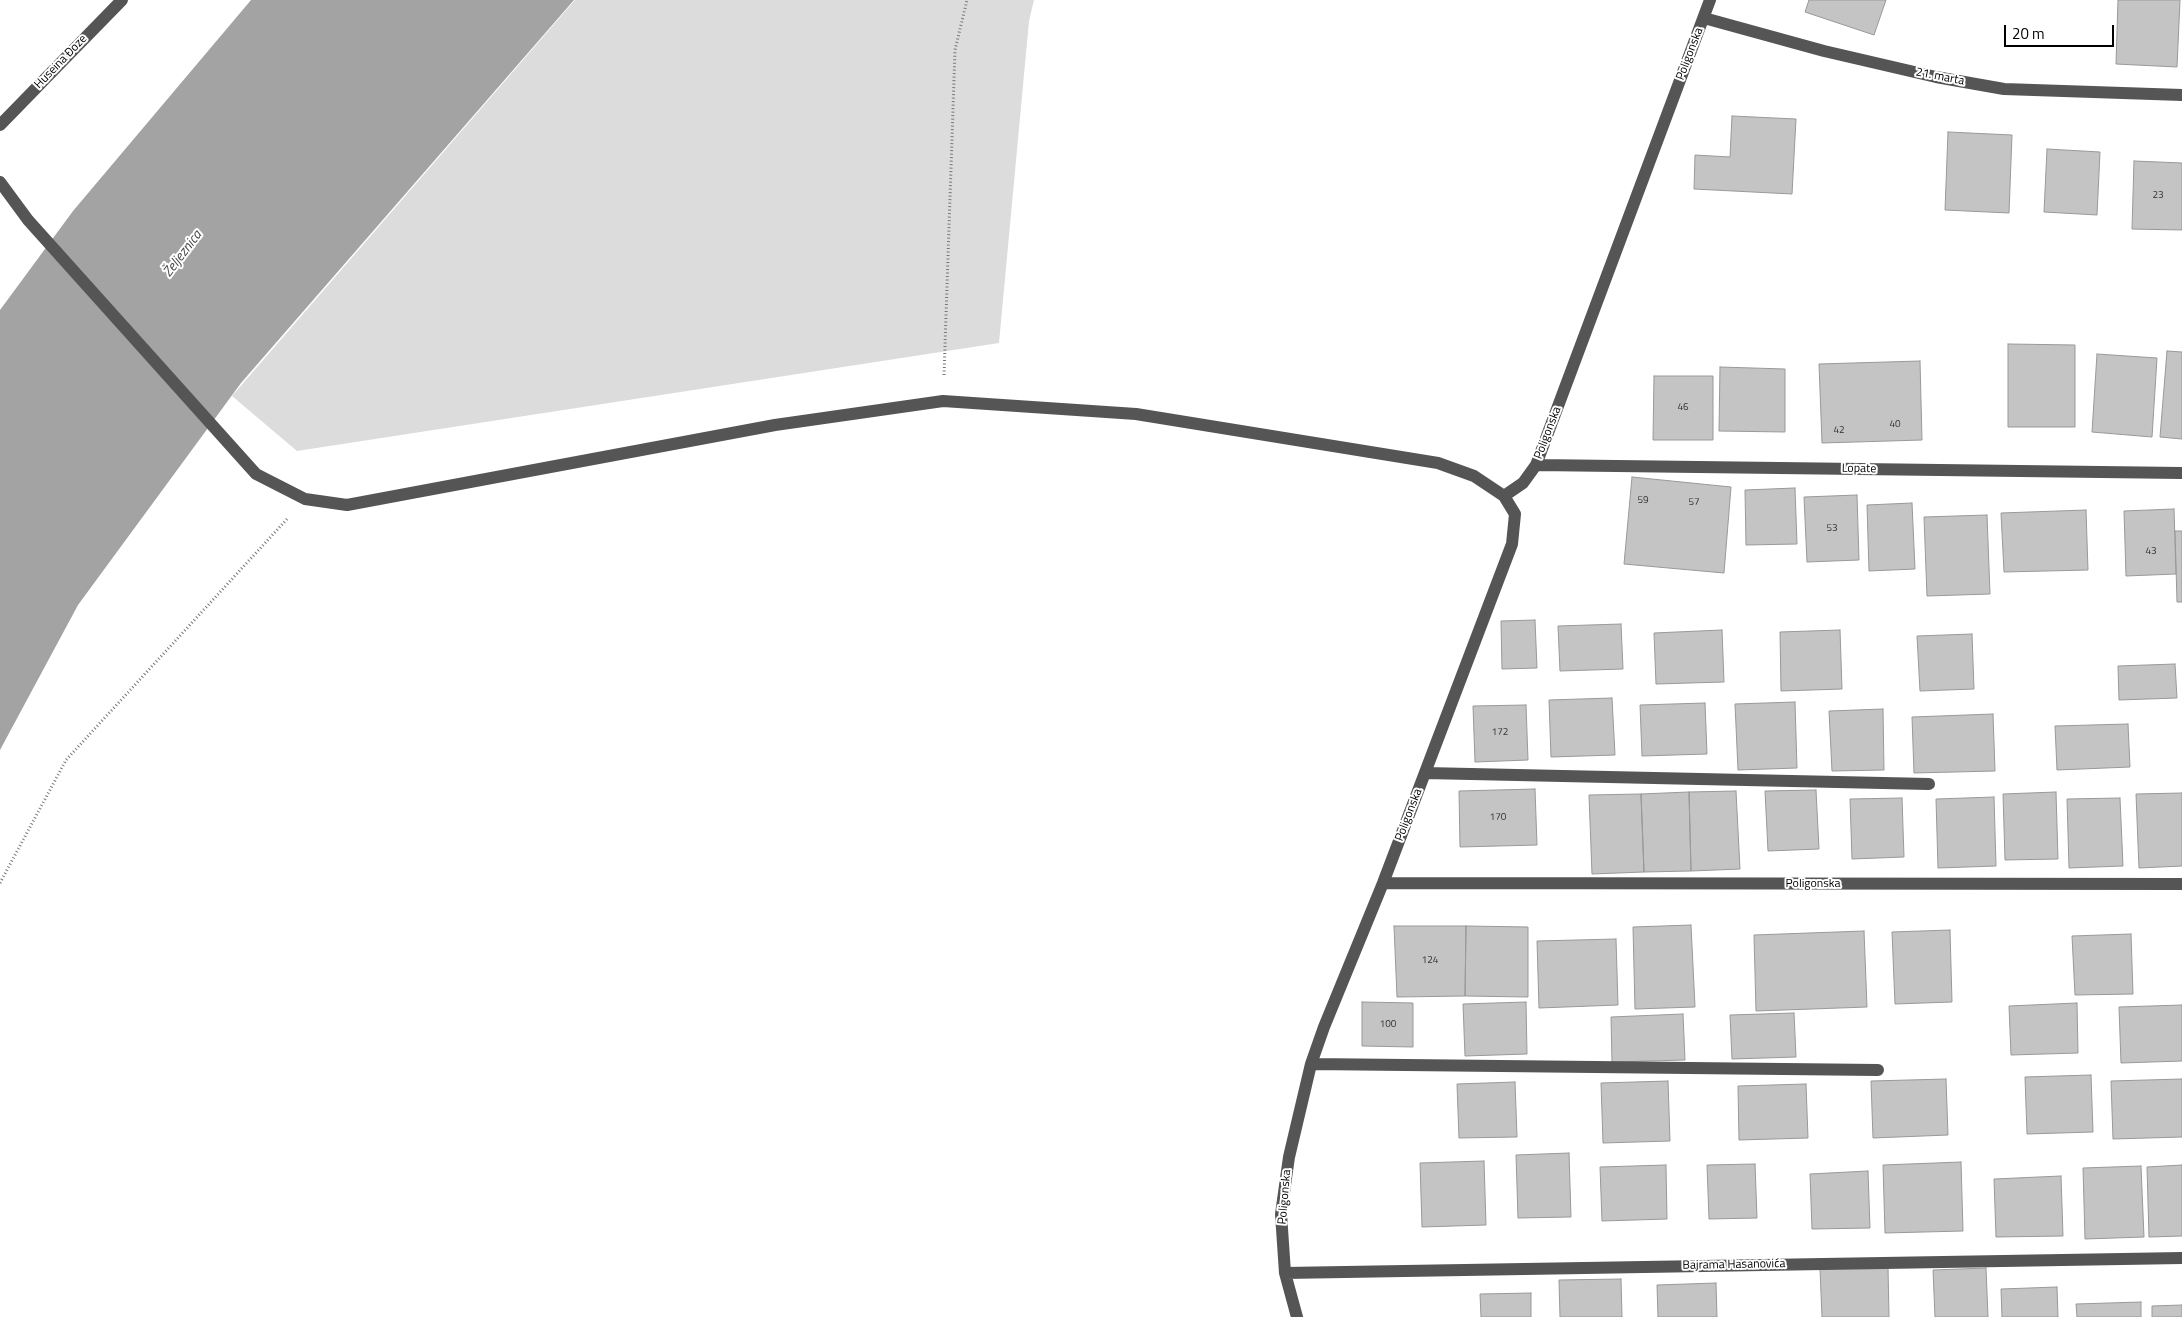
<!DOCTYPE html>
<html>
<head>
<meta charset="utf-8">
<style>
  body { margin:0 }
  #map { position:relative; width:2182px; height:1317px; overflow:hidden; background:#fff; font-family:"Titillium Web",sans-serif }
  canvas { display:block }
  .scale { position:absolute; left:2004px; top:25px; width:110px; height:22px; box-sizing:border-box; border:2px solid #000; border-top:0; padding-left:6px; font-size:15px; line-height:18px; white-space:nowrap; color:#000; -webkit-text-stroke:4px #fff; paint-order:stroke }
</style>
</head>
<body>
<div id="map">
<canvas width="2182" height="1317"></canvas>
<div class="scale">20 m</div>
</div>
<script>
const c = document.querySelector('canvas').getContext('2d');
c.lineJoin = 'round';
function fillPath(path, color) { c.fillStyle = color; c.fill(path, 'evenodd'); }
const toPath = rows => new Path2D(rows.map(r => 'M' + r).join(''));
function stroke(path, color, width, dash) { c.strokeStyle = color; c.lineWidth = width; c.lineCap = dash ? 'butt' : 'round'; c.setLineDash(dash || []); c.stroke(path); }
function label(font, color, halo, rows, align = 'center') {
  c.font = font + ' "Titillium Web",sans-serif'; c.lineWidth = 4; c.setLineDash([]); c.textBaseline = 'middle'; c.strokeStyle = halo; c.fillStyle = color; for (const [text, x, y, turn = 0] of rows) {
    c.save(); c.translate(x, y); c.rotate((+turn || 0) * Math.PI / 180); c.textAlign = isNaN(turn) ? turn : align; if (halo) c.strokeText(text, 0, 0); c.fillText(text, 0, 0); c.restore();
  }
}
const green = toPath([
  [575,0,1034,0,1029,21,999,343,297,451,232,396]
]);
const water = toPath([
  [251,0,574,0,241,383,78,605,0,750,0,310,73,211]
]);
const building = toPath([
  [1809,0,1886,0,1874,35,1805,12,1809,0],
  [2118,0,2180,0,2177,67,2116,64,2118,0],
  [1732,116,1796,119,1792,194,1694,189,1695,155,1730,157,1732,116],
  [1948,132,2012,135,2009,213,1945,210,1948,132],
  [2047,149,2100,152,2097,215,2044,212,2047,149],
  [2134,161,2182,163,2182,230,2132,229,2134,161],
  [2008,344,2075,345,2075,427,2008,427,2008,344],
  [2167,351,2182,352,2182,439,2160,437,2167,351],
  [2097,354,2157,358,2152,437,2092,432,2097,354],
  [1920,361,1922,440,1822,443,1819,364,1920,361],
  [1720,367,1785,369,1785,432,1719,431,1720,367],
  [1654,376,1713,376,1713,440,1653,440,1654,376],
  [1632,477,1731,487,1724,573,1624,564,1632,477],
  [1795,488,1797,544,1746,545,1745,490,1795,488],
  [1857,495,1859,560,1807,562,1804,497,1857,495],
  [1912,503,1915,569,1869,571,1867,505,1912,503],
  [2174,509,2176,574,2126,576,2124,511,2174,509],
  [2086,510,2088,570,2004,572,2001,513,2086,510],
  [1987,515,1990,594,1927,596,1924,517,1987,515],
  [2175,531,2182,531,2182,602,2177,602,2175,531],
  [1535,620,1537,668,1502,669,1501,621,1535,620],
  [1621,624,1623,669,1560,671,1558,626,1621,624],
  [1722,630,1724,682,1656,684,1654,633,1722,630],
  [1840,630,1842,689,1781,691,1780,632,1840,630],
  [1972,634,1974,689,1920,691,1917,636,1972,634],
  [2175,664,2177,698,2119,700,2118,666,2175,664],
  [1612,698,1615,755,1551,757,1549,700,1612,698],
  [1795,702,1797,768,1738,770,1735,704,1795,702],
  [1705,703,1707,754,1642,756,1640,705,1705,703],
  [1526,705,1528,760,1475,762,1473,706,1526,705],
  [1883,709,1884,770,1832,771,1829,711,1883,709],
  [1993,714,1995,771,1914,773,1912,717,1993,714],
  [2128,724,2130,767,2057,770,2055,726,2128,724],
  [1535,789,1537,845,1460,847,1459,791,1535,789],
  [1816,790,1819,849,1768,851,1765,791,1816,790],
  [1736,791,1740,869,1691,871,1689,792,1736,791],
  [1689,792,1691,871,1644,872,1641,794,1689,792],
  [2056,792,2058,859,2005,860,2003,794,2056,792],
  [2182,793,2182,866,2139,868,2136,794,2182,793],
  [1641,794,1644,872,1592,874,1589,795,1641,794],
  [1994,797,1996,866,1938,868,1936,799,1994,797],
  [1902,798,1904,857,1852,859,1850,799,1902,798],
  [2120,798,2123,866,2069,868,2067,799,2120,798],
  [1691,925,1695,1007,1635,1009,1633,927,1691,925],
  [1394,926,1466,926,1465,996,1397,997,1394,926],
  [1466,926,1528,927,1528,997,1465,996,1466,926],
  [1950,930,1952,1002,1895,1004,1892,932,1950,930],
  [1864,931,1867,1007,1756,1011,1754,935,1864,931],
  [2131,934,2133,994,2075,995,2072,936,2131,934],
  [1616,939,1618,1005,1539,1008,1537,941,1616,939],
  [1362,1002,1413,1003,1413,1047,1362,1046,1362,1002],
  [1526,1002,1527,1054,1465,1056,1463,1004,1526,1002],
  [2077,1003,2078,1053,2011,1055,2009,1006,2077,1003],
  [2182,1005,2182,1061,2121,1063,2119,1007,2182,1005],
  [1794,1013,1796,1057,1732,1059,1730,1015,1794,1013],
  [1683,1014,1685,1060,1612,1062,1611,1017,1683,1014],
  [2091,1075,2093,1132,2027,1134,2025,1077,2091,1075],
  [1946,1079,1948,1135,1873,1138,1871,1081,1946,1079],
  [2182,1079,2182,1137,2113,1139,2111,1081,2182,1079],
  [1668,1081,1670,1141,1603,1143,1601,1083,1668,1081],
  [1515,1082,1517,1137,1459,1138,1457,1084,1515,1082],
  [1806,1084,1808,1138,1739,1140,1738,1086,1806,1084],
  [1569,1153,1571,1217,1518,1218,1516,1155,1569,1153],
  [1484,1161,1486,1225,1422,1227,1420,1163,1484,1161],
  [1961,1162,1963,1231,1885,1233,1883,1165,1961,1162],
  [1755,1164,1757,1218,1709,1219,1707,1165,1755,1164],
  [1666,1165,1667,1219,1602,1221,1600,1167,1666,1165],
  [2182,1165,2182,1236,2149,1237,2147,1167,2182,1165],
  [2141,1166,2144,1237,2085,1239,2083,1168,2141,1166],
  [1868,1171,1870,1228,1812,1229,1810,1174,1868,1171],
  [2061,1176,2063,1236,1996,1237,1994,1179,2061,1176],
  [1888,1267,1889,1317,1822,1317,1820,1269,1888,1267],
  [1986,1268,1988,1317,1935,1317,1933,1270,1986,1268],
  [1621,1279,1622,1317,1560,1317,1559,1280,1621,1279],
  [1716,1283,1717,1317,1658,1317,1657,1285,1716,1283],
  [2057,1287,2058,1317,2002,1317,2001,1289,2057,1287],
  [1531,1293,1531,1317,1481,1317,1480,1294,1531,1293],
  [2141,1302,2141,1317,2077,1317,2076,1304,2141,1302],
  [2182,1305,2182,1317,2152,1317,2152,1306,2182,1305]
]);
const path = toPath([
  [944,375,955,50,967,0],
  [0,883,66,760,288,518]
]);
const minor = toPath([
  [1704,18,1824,51,1936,77,2004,89,2182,95],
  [0,125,122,0],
  [0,182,28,220,256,474,305,499,347,505,775,425,943,401,1136,414,1438,463,1474,476,1504,496,1515,514,1512,544,1383,883,1324,1027,1311,1064,1289,1157,1281,1214,1285,1273,1297,1317],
  [1536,465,2182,473],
  [1504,496,1523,483,1536,465,1710,0],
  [1425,773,1929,784],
  [1383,883,2182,884],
  [1311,1064,1878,1070],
  [1285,1273,2182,1258]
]);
const numberNames = [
  ["23",2158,196],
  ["46",1683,408],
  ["40",1895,425],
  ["42",1839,431],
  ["59",1643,501],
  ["57",1694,503],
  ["53",1832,529],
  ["43",2151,552],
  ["172",1500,733],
  ["170",1498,818],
  ["124",1430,961],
  ["100",1388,1025]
];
const streetNames = [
  ["Poligonska",1690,54,-69],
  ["Huseina Đoze",61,62,-46],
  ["21. marta",1940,77,11],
  ["Poligonska",1548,433,-69],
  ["Lopate",1859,469,1],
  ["Poligonska",1409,815,-69],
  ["Poligonska",1813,884],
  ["Poligonska",1285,1197,-85],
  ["Bajrama Hasanovića",1734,1265,-1]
];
const waterNames = [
  ["Željeznica",183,254,-53]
];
fillPath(green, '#dcdcdc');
fillPath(water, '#a3a3a3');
fillPath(building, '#c4c4c4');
stroke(building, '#999', 1);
stroke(path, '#777', 3, [1, 2.5]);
stroke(minor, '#555', 12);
label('10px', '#313131', null, numberNames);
label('12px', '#000', '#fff', streetNames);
label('italic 14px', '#444', '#fff', waterNames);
</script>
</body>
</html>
